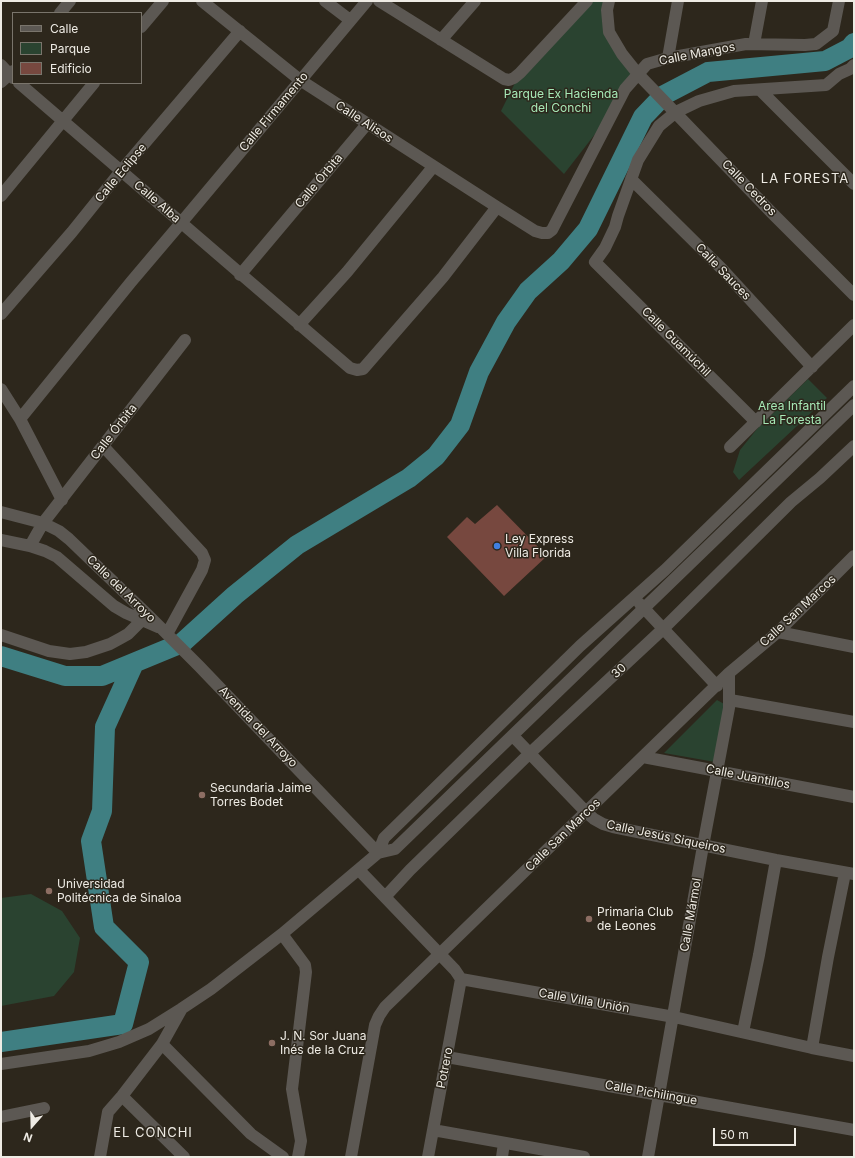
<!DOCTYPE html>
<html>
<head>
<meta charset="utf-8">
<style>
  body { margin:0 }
  #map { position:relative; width:855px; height:1158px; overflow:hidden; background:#2d271c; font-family:Inter,sans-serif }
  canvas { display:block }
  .frame { position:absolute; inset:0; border:2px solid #eeebe4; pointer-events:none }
  .legend { position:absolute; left:12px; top:12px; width:130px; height:72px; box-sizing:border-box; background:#2d271c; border:1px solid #7a756c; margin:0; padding:5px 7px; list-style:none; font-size:12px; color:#eeebe4 }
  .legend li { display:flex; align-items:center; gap:8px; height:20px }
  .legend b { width:20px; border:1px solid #7a756c }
  .north { position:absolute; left:12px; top:1106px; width:40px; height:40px; -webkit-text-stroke:3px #2d271c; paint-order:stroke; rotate:200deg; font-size:11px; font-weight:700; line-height:16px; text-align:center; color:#eeebe4 }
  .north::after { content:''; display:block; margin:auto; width:14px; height:18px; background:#eeebe4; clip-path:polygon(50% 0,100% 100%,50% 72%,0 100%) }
  .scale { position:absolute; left:713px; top:1128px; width:83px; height:18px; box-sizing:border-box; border:2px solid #eeebe4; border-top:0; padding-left:5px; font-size:12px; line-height:14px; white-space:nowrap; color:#eeebe4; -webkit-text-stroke:3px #2d271c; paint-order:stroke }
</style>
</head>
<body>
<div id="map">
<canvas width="855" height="1158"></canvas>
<div class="frame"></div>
<ul class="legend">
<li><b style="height:5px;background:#5c5853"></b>Calle</li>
<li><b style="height:11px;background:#2a4330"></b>Parque</li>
<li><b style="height:11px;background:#77483f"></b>Edificio</li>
</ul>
<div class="north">N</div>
<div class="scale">50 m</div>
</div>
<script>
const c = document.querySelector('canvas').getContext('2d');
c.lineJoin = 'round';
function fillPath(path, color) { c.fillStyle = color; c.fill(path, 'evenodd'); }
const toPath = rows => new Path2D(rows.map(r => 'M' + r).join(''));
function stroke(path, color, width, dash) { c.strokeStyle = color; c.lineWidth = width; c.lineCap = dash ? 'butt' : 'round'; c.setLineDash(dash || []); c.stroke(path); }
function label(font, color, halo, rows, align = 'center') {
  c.font = font + ' Inter,sans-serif'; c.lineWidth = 3; c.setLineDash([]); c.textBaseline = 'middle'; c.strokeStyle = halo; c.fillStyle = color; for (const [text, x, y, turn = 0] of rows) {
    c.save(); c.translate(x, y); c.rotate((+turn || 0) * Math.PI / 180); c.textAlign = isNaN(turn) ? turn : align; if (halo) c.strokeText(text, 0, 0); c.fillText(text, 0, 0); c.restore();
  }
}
const green = toPath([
  [587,1,609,1,607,23,636,76,613,111,564,174,501,111,520,73],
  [808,379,827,398,739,480,733,472,740,450,757,429],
  [717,700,726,705,715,762,664,753],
  [31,894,62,911,80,938,74,972,54,996,1,1006,1,898]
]);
const river = toPath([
  [1,656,65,676,102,676,182,643,235,595,297,545,409,478,436,456,460,425,479,372,506,322,528,291,561,261,588,229,643,117,664,95,708,72,825,61,850,48,854,43],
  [1,1042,123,1024,139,962,104,927,91,841,102,811,105,727,134,663]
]);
const building = toPath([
  [497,505,547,556,504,596,447,537,467,517,475,524]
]);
const minor = toPath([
  [202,1,300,80,497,207,535,231,542,233,548,233,552,230,625,89,647,64,668,58,746,44,805,45,816,44,833,31,839,1],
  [325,1,350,20],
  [379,1,504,79,509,80,514,78,520,73,587,1],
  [609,1,607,10,609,32,622,54,638,74,771,212,854,295],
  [60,13,70,1],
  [141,27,163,1],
  [441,40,475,1],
  [754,44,762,1],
  [668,58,678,1],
  [1,65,13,78],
  [1,82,13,71],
  [19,83,350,368,357,370,363,369,443,277,497,207],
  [760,90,854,184],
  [631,179,722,269,812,367],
  [1,196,94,83],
  [240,275,367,124],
  [1,314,72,232,121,171,240,31],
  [299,325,347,272,433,167],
  [1,389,20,419,62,500],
  [20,419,131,282,181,223,367,1],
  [756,422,595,262,605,248,615,227,618,216,638,160,659,126,676,112,699,101,734,91,826,85,839,74,850,69,854,65],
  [103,446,202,553,205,560,202,570,167,634],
  [730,447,854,325],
  [1,512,43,523,59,531,69,539,148,615,199,666,378,853],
  [1,540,30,546,45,551,57,557,114,606,126,613,158,627],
  [30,546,43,523,185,340],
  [640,604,717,686],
  [778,632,854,647],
  [1,635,49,651,70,654,86,652,110,644,121,638,128,634,147,615],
  [730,700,854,722],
  [513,736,586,812,594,819,603,824,613,827,776,860,854,874],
  [643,757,854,797],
  [378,853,395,849,854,405],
  [359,870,455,970,461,979,674,1017,812,1048,854,1056],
  [385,897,410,870,529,754,663,629,791,502,820,478,854,446],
  [282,934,305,965,306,972,292,1089,301,1141,298,1157],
  [181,1010,162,1044,251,1134,283,1157],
  [743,1032,759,955,776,860],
  [812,1048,828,957,845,873],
  [447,1057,854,1130],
  [1,1064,89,1051,119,1042,149,1029,181,1009,211,989,282,934,378,853,384,838,580,646,665,570,854,386],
  [122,1096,184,1157],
  [1,1117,44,1108],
  [433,1130,584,1157],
  [100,1157,108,1112,122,1096,162,1044],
  [351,1157,375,1025,379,1016,385,1007,729,673,778,632,854,556],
  [428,1157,461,979],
  [502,1157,504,1143],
  [648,1157,703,846,729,708,729,673]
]);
const markers = [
  [497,546,4,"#3f7fe0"],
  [202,795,4,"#8d6e63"],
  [49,891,4,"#8d6e63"],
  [589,919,4,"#8d6e63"],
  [272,1043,4,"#8d6e63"]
];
const streetNames = [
  ["Calle Mangos",697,54,-11],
  ["Calle Firmamento",274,112,-50],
  ["Calle Alisos",364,122,33],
  ["Calle Eclipse",121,173,-50],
  ["Calle Órbita",319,181,-50],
  ["Calle Cedros",749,188,46],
  ["Calle Alba",157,202,41],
  ["Calle Sauces",723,272,46],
  ["Calle Guamúchil",676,342,45],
  ["Calle Órbita",114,432,-52],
  ["Calle del Arroyo",121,589,44],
  ["Calle San Marcos",798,611,-43],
  ["30",619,671,-43],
  ["Avenida del Arroyo",258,727,46],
  ["Calle Juantillos",748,777,11],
  ["Calle San Marcos",563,835,-44],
  ["Calle Jesús Siqueiros",666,837,12],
  ["Calle Mármol",691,915,-80],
  ["Calle Villa Unión",584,1001,10],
  ["Potrero",445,1068,-79],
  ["Calle Pichilingue",651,1093,10]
];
const parkNames = [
  ["Parque Ex Hacienda",561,94],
  ["del Conchi",561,108],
  ["Area Infantil",792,406],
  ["La Foresta",792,420]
];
const poiNames = [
  ["Ley Express",505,539],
  ["Villa Florida",505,553],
  ["Secundaria Jaime",210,788],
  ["Torres Bodet",210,802],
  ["Universidad",57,884],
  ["Politécnica de Sinaloa",57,898],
  ["Primaria Club",597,912],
  ["de Leones",597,926],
  ["J. N. Sor Juana",280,1036],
  ["Inés de la Cruz",280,1050]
];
const neighbourhoodNames = [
  ["LA FORESTA",805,179],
  ["EL CONCHI",153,1133]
];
fillPath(green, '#2a4330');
stroke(river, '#3f7f82', 20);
fillPath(building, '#77483f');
stroke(minor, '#5c5853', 12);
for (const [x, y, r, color] of markers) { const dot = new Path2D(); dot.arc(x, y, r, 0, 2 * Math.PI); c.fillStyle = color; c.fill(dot); stroke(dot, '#2d271c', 1.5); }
label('12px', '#eeebe4', '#2d271c', streetNames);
label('12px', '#a6e8b6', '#2d271c', parkNames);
label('12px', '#eeebe4', '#2d271c', poiNames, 'left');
c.letterSpacing = '1px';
label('13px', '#eeebe4', '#2d271c', neighbourhoodNames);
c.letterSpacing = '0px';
</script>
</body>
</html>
